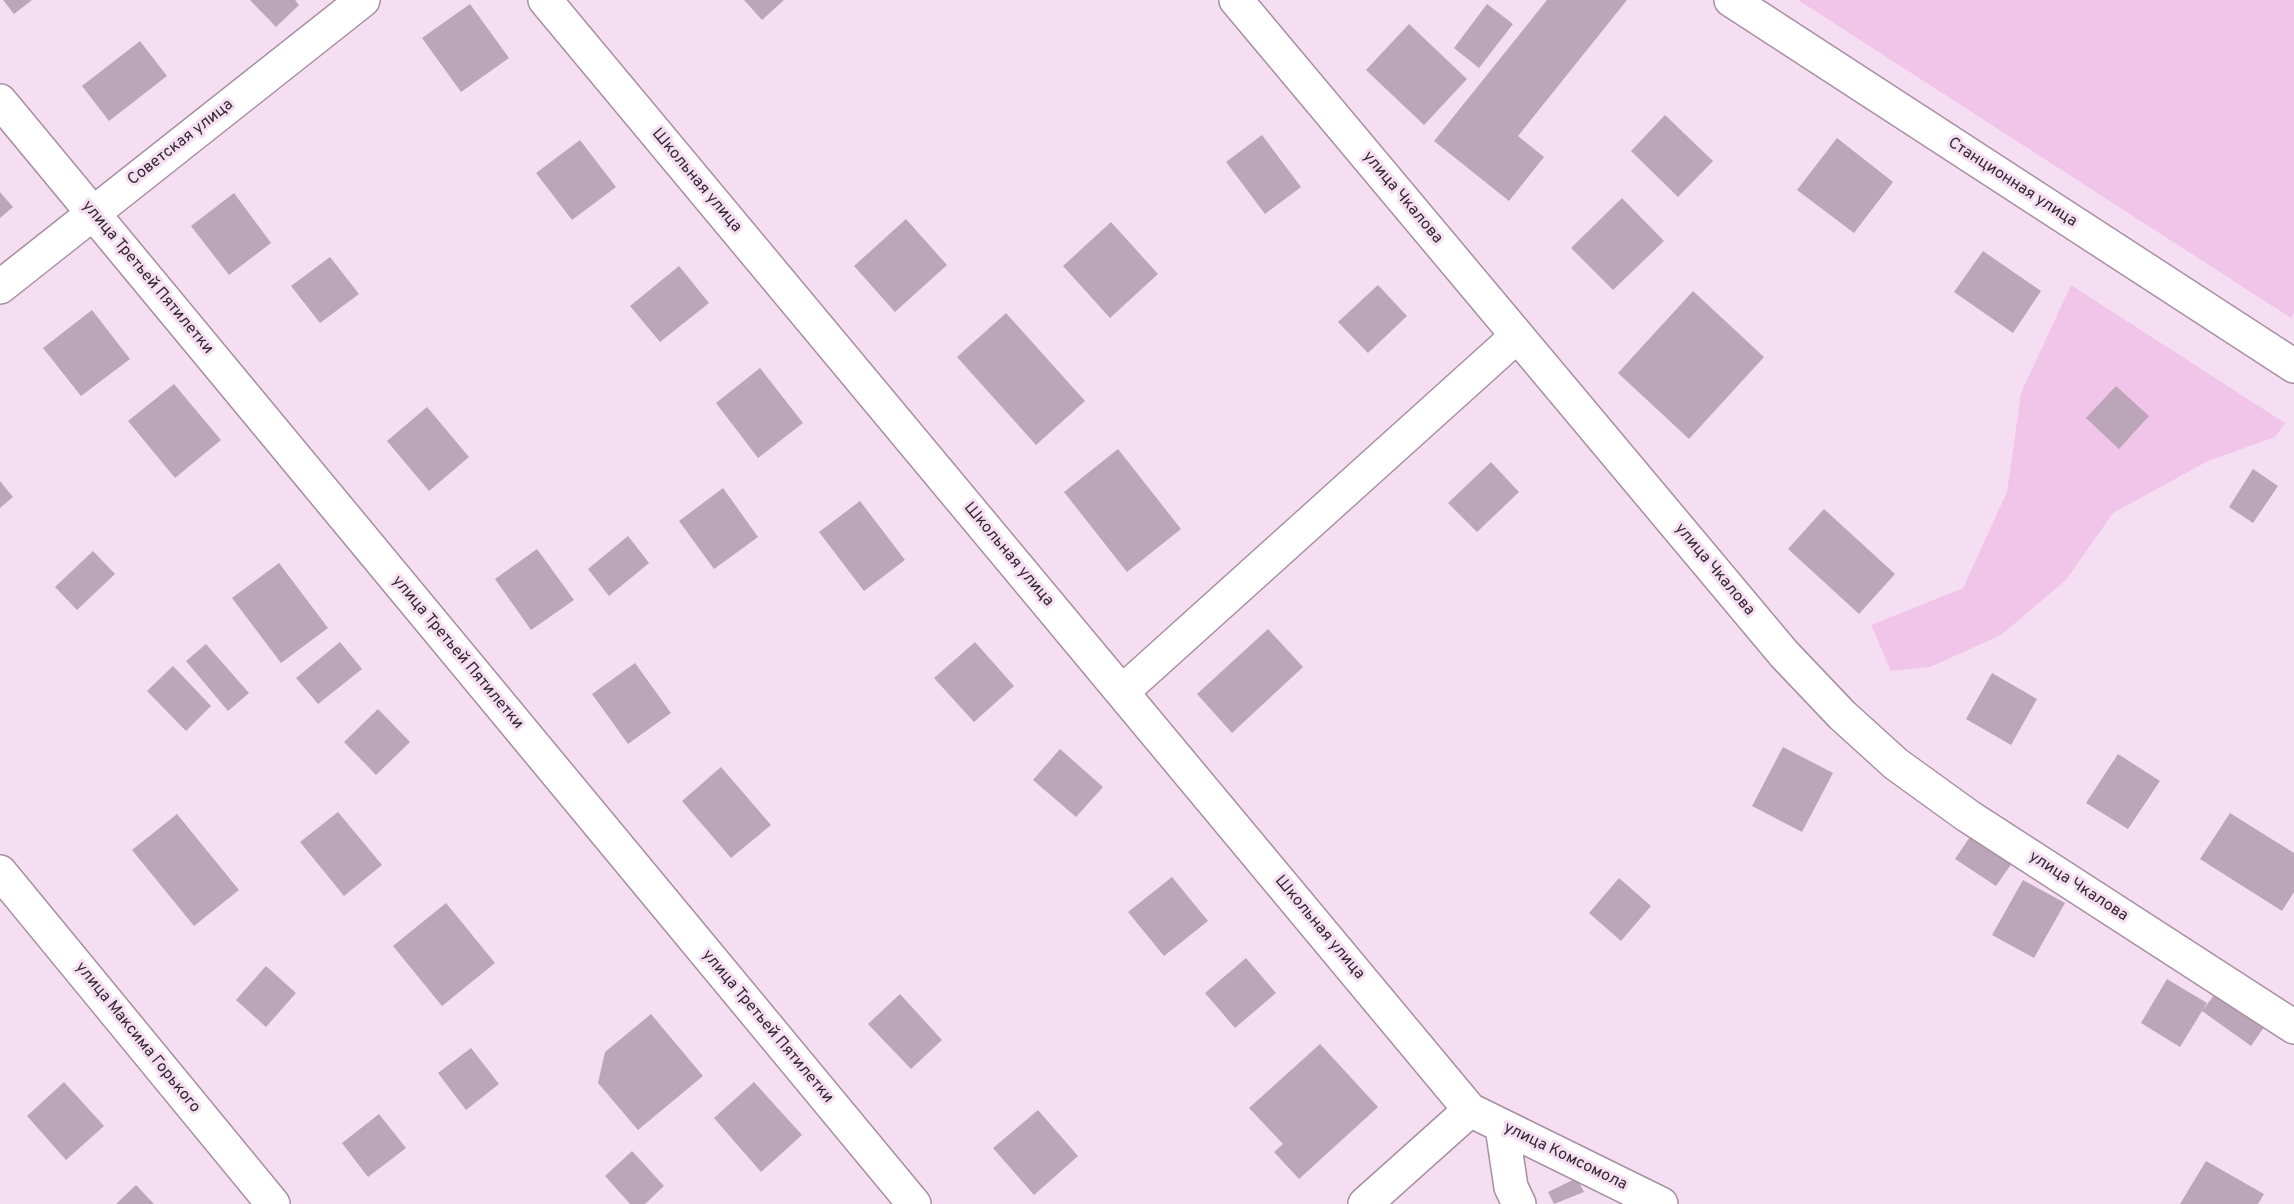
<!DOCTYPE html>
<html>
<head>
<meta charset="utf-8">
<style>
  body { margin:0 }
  canvas { display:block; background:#f6def2 }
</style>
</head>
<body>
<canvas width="2294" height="1204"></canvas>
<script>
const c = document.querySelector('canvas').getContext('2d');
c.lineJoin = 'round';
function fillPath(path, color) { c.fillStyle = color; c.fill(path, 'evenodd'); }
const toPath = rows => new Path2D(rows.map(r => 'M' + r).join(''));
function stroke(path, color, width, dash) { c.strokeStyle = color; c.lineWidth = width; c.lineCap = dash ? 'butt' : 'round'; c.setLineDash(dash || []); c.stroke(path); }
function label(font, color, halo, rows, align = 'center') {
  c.font = font + ' Overpass,sans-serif'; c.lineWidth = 6; c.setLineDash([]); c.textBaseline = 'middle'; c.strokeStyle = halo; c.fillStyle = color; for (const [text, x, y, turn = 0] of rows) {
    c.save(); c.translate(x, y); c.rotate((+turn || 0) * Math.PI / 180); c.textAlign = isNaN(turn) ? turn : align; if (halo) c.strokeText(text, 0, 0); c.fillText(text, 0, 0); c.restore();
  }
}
const green = toPath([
  [1798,0,2294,0,2294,313,2291,318],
  [2071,285,2285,423,2275,437,2208,461,2113,513,2066,580,2001,635,1930,667,1891,671,1871,625,1963,588,2007,492,2021,393]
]);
const building = toPath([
  [3,0,32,0,14,14],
  [250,0,295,0,299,5,276,27],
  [744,0,784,0,762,20],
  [1547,0,1627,0,1518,136,1544,157,1509,201,1434,141],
  [470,4,509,58,461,92,422,38],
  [1487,4,1513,24,1479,68,1454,48],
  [1409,24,1467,79,1424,125,1366,70],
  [140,41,167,76,109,121,82,86],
  [1665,115,1713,161,1678,197,1631,151],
  [1262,135,1301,187,1265,214,1226,162],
  [1837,138,1893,182,1854,233,1797,190],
  [580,140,616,187,572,220,536,173],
  [0,192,13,207,0,218],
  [234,193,271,243,229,275,191,226],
  [1622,198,1664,241,1613,290,1571,248],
  [906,219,947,265,895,312,854,266],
  [1111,222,1158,274,1110,318,1063,266],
  [1983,251,2041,291,2013,333,1954,292],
  [330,257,359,294,320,323,291,286],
  [679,266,709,303,660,342,630,306],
  [1378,285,1407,316,1368,353,1338,322],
  [1693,291,1764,357,1689,439,1618,373],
  [92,310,130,359,81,396,43,348],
  [1006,313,1085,401,1036,445,957,357],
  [760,368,803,423,758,458,716,403],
  [174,384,221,440,175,478,128,421],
  [2116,386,2149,416,2119,449,2086,418],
  [427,407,469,457,429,491,387,441],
  [1118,449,1181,529,1127,572,1064,492],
  [1491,462,1519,492,1477,532,1448,503],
  [2253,469,2278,486,2253,523,2229,507],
  [0,481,13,497,0,508],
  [723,488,758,537,714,569,679,521],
  [860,501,905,560,864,591,819,532],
  [1824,509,1895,574,1859,614,1788,549],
  [628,536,649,563,609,596,588,569],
  [537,549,574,600,531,630,495,579],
  [93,551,115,574,77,610,55,587],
  [279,563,328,628,281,663,232,598],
  [1268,629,1303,667,1232,733,1197,694],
  [340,642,362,669,318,704,296,678],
  [975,642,1014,686,974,722,934,678],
  [206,644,249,693,228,711,186,661],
  [635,663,671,713,628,744,592,694],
  [173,666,211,706,186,731,147,691],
  [1992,673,2037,699,2011,745,1966,719],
  [378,709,410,742,376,775,344,742],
  [1783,747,1833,773,1802,832,1752,806],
  [1060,749,1103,787,1076,817,1033,780],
  [2118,754,2160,781,2128,829,2086,803],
  [721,767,771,825,731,858,682,801],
  [338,812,382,865,344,896,300,842],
  [2230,813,2294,853,2294,892,2282,911,2200,859],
  [177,814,239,890,194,926,132,850],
  [1976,828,2017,856,1996,886,1955,859],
  [1172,877,1208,921,1164,956,1128,912],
  [1619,878,1651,906,1621,941,1589,913],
  [2023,880,2065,903,2034,958,1992,935],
  [446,903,495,963,442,1006,393,946],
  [1246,958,1276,993,1235,1028,1205,993],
  [266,966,296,993,266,1027,236,1000],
  [2167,979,2207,1003,2202,1011,2221,986,2269,1020,2251,1046,2202,1011,2180,1047,2141,1023],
  [900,994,942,1040,911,1069,868,1024],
  [651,1014,703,1076,638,1130,598,1083,605,1052],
  [1320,1044,1378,1107,1299,1179,1274,1152,1283,1144,1249,1108],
  [471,1048,499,1084,466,1110,438,1073],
  [64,1082,104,1126,66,1160,27,1116],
  [754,1082,802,1135,761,1172,714,1118],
  [1038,1110,1078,1156,1034,1195,993,1148],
  [379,1114,406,1148,368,1177,342,1143],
  [632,1151,664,1186,645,1204,630,1204,605,1176],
  [2206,1161,2264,1194,2258,1204,2180,1204],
  [1577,1178,1584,1192,1554,1204,1548,1192],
  [136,1185,154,1204,116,1204]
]);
const minor = toPath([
  [545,0,1470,1110,1661,1204],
  [1236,0,1784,654,1842,715,1896,764,1968,816,2294,1027],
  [1731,0,2294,366],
  [0,101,914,1204],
  [0,287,363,0],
  [1122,692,1517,336],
  [0,872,273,1204],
  [1502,1127,1511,1187,1519,1204],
  [1365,1204,1470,1110]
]);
const streetNames = [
  ["Советская улица",181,143,-38],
  ["Школьная улица",696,181,50],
  ["Станционная улица",2012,183,33],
  ["улица Чкалова",1402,198,50],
  ["улица Третьей Пятилетки",147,278,50],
  ["Школьная улица",1008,555,50],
  ["улица Чкалова",1714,570,50],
  ["улица Третьей Пятилетки",457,653,50],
  ["улица Чкалова",2078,887,33],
  ["Школьная улица",1319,928,50],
  ["улица Третьей Пятилетки",767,1027,50],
  ["улица Максима Горького",137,1038,51],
  ["улица Комсомола",1565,1157,26]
];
fillPath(green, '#f1c5e9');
fillPath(building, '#bca5b8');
stroke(minor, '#a68fa1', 36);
stroke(minor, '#fff', 33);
label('16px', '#322930', '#f6def2', streetNames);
</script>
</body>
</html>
